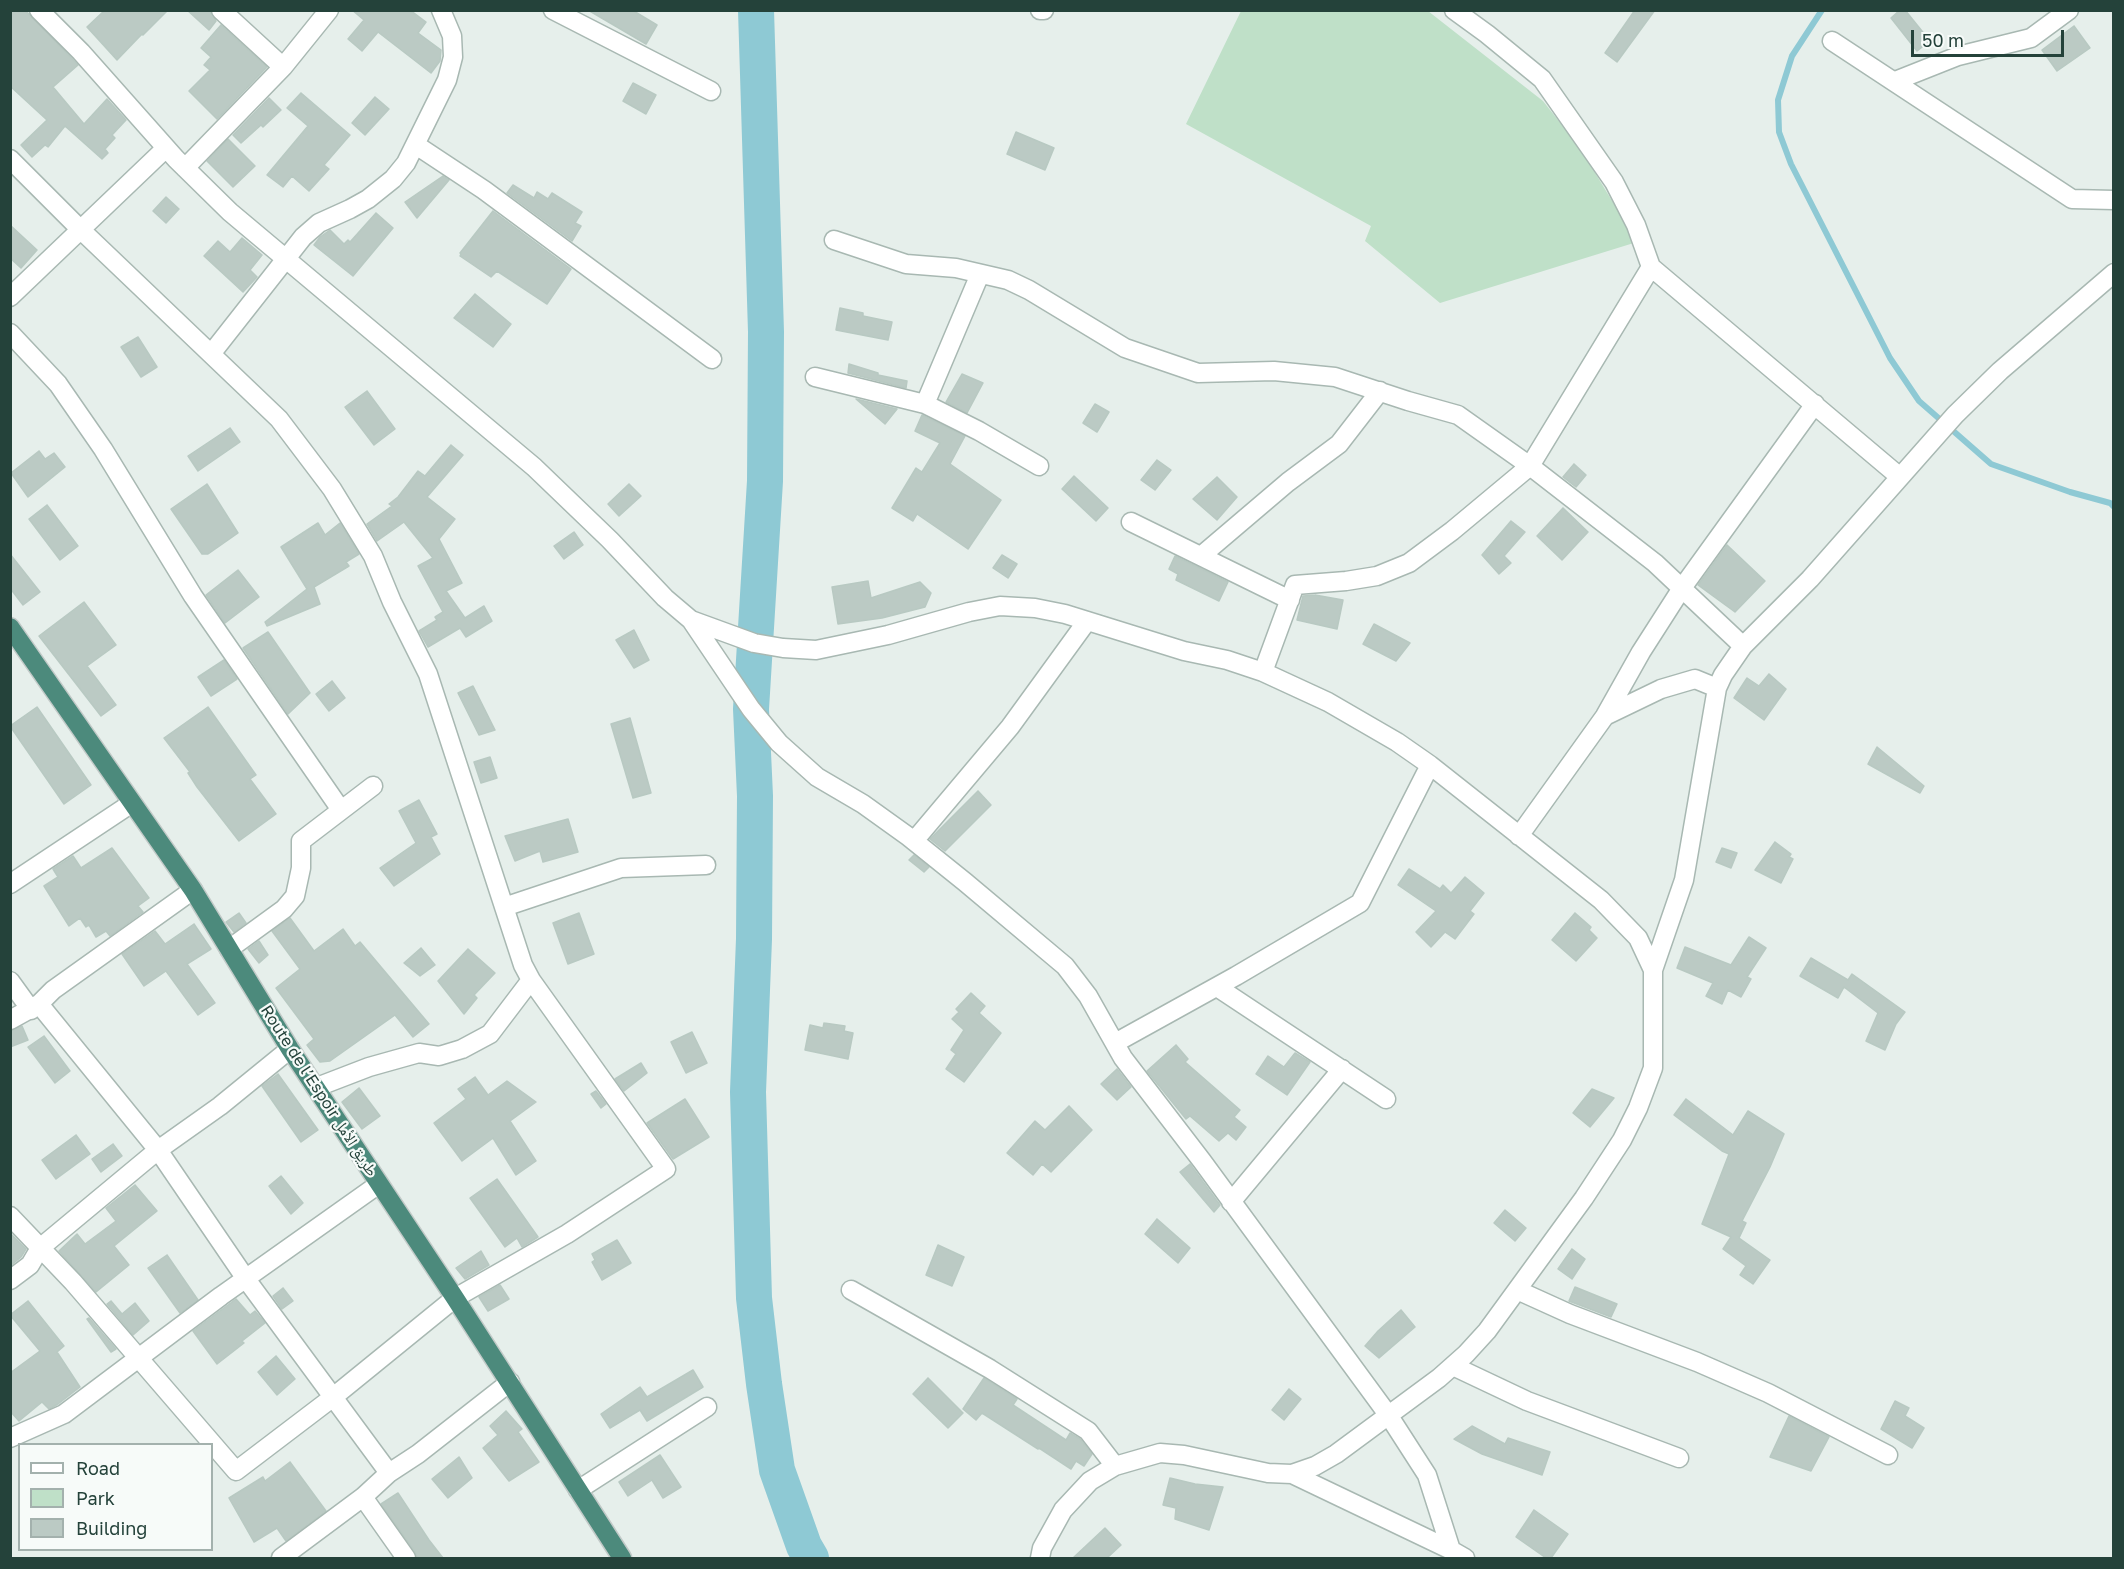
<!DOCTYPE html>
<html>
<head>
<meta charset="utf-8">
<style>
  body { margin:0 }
  #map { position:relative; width:2124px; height:1569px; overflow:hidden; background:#e6efeb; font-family:"Golos Text",sans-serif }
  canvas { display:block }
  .frame { position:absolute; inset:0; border:12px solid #24423a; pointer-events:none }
  .legend { position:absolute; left:18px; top:1443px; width:195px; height:108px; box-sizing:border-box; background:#f7fbf9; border:2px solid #a3b1ad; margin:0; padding:8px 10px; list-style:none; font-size:18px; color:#24423a }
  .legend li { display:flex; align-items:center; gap:12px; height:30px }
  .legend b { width:30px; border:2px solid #a3b1ad }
  .scale { position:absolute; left:1911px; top:30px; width:153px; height:27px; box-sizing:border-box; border:3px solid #24423a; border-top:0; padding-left:8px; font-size:18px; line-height:21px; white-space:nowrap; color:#24423a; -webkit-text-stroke:4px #f7fbf9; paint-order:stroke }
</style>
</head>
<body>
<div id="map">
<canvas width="2124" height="1569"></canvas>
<div class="frame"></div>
<ul class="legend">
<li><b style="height:8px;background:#fff"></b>Road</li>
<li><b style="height:16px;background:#bfe0c8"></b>Park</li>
<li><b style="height:16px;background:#bbcac4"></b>Building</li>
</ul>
<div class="scale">50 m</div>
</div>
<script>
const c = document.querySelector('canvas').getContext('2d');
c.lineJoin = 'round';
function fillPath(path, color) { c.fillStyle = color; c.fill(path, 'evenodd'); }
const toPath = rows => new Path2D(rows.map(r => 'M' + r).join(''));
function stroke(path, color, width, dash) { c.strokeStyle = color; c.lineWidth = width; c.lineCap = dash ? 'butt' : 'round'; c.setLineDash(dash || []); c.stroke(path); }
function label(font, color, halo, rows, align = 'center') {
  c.font = font + ' "Golos Text","Noto Naskh Arabic",sans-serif'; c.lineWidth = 4.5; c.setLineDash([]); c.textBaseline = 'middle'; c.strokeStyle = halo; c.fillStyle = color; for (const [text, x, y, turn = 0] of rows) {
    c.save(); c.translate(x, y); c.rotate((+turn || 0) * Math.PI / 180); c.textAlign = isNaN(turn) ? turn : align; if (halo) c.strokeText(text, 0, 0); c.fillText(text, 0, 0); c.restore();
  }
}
const green = toPath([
  [1241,11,1428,11,1543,101,1580,148,1637,242,1440,303,1365,241,1371,226,1186,124]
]);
const stream = toPath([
  [1822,10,1792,56,1778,100,1779,132,1791,164,1890,358,1919,401,1991,464,2070,492,2110,503,2114,507]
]);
const river = toPath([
  [756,10,766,332,765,481,751,709,755,796,754,939,748,1092,754,1298,764,1384,777,1470,804,1546,811,1558]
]);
const building = toPath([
  [10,10,25,10,78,65,53,87,84,124,107,99,126,120,112,135,115,138,105,149,108,153,102,159,65,126,48,147,45,145,32,157,21,145,47,120,10,86,10,10],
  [105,10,168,10,143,35,142,34,117,60,87,27,105,10],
  [187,10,210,10,216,21,209,30,187,10],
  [352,10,410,10,426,22,418,33,441,50,440,61,431,73,378,32,362,51,348,39,364,20,352,10],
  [588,10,632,10,657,25,646,44,588,10],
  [1635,10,1655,10,1617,62,1605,53,1635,10],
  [1900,10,1905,10,1930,41,1917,51,1891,18,1900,10],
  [221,25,267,67,217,119,189,91,210,70,204,65,211,57,201,48,221,25],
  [2074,26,2090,48,2057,71,2042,50,2074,26],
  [633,83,656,95,646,114,623,101,633,83],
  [301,93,350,135,324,165,329,169,309,191,292,176,283,187,267,175,308,126,287,108,301,93],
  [375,97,389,109,365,135,352,123,375,97],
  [269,98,281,110,263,127,261,125,241,143,233,135,269,98],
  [1016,132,1054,148,1045,170,1007,154,1016,132],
  [228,139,255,166,233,187,207,161,228,139],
  [443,176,449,180,417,218,405,202,443,176],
  [513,185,534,198,537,192,548,199,552,193,582,212,575,223,581,226,572,241,507,193,513,185],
  [166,197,179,209,166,223,153,211,166,197],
  [493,211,571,269,547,304,497,271,491,277,460,256,461,254,460,253,493,211],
  [376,213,393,228,353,276,314,245,320,237,330,230,344,244,348,240,350,242,376,213],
  [10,225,37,250,21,268,10,258,10,225],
  [242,238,262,255,250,270,257,277,243,292,204,256,218,241,230,252,242,238],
  [475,294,511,324,493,347,454,318,475,294],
  [840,308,863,313,863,316,892,322,888,340,836,330,840,308],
  [138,337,157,367,141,377,121,347,138,337],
  [849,364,878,373,878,375,907,381,906,388,848,373,849,364],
  [962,374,983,383,967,413,946,402,962,374],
  [367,391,395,429,374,445,345,407,367,391],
  [856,399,897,409,885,424,856,399],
  [1095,404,1109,412,1097,432,1083,423,1095,404],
  [922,415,965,436,950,464,1001,500,968,549,917,514,913,521,892,508,916,468,922,472,940,443,915,431,922,415],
  [230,428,240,442,198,471,188,456,230,428],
  [451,445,463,455,427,497,455,519,439,539,462,583,446,591,465,618,484,606,492,621,466,637,460,628,428,647,419,631,437,620,435,617,443,612,418,566,433,558,404,522,377,541,367,524,392,506,389,504,398,497,418,471,425,476,451,445],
  [39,451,45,459,54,453,65,467,28,497,11,473,39,451],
  [1157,460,1171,470,1155,490,1141,480,1157,460],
  [1574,464,1586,475,1576,487,1563,477,1574,464],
  [1074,476,1108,508,1096,521,1062,489,1074,476],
  [1217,477,1237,497,1217,520,1193,499,1217,477],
  [207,484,238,533,208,554,202,554,171,509,207,484],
  [629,484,641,496,619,516,608,504,629,484],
  [47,505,78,546,60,560,29,519,47,505],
  [1563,508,1588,532,1562,560,1537,536,1563,508],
  [1511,521,1525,532,1504,556,1511,563,1499,574,1482,555,1511,521],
  [318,523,325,535,340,523,359,554,346,562,349,566,314,587,320,604,267,626,265,622,307,589,281,547,318,523],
  [574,532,583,545,564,559,554,546,574,532],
  [1727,545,1765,581,1735,612,1698,585,1727,545],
  [10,554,40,592,23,605,10,588,10,554],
  [1002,555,1017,564,1008,578,993,568,1002,555],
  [1175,556,1228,582,1219,601,1176,580,1178,574,1169,569,1175,556],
  [238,570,259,597,225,623,206,595,238,570],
  [868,581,871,598,920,582,931,593,925,607,882,618,838,624,832,587,868,581],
  [1315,595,1343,600,1337,629,1297,620,1303,596,1315,595],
  [84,602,116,645,87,666,116,705,101,716,39,636,84,602],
  [1374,624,1410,643,1396,661,1363,644,1374,624],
  [634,630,649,660,634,668,616,640,634,630],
  [268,632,310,693,288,714,243,648,268,632],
  [224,660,237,679,211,696,198,677,224,660],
  [1769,674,1786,689,1764,720,1734,698,1747,678,1759,686,1769,674],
  [332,681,345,698,329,711,316,694,332,681],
  [473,686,495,730,479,735,458,693,473,686],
  [37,707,91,785,64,804,10,726,37,707],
  [208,707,256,775,250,779,276,814,239,841,197,787,188,773,190,772,164,738,208,707],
  [630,718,651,793,633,798,611,724,630,718],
  [1877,747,1924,786,1920,793,1868,764,1877,747],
  [490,757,497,778,481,783,474,762,490,757],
  [978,791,991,805,945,851,930,839,978,791],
  [419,800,437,834,431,837,440,854,394,886,380,868,416,843,399,811,419,800],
  [568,819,578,852,543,862,540,851,515,861,505,836,568,819],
  [1775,842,1791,854,1789,857,1793,859,1781,883,1755,870,1775,842],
  [112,848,149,898,138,906,143,912,110,936,106,931,96,937,89,925,86,927,80,918,69,926,44,886,58,877,53,869,73,856,81,868,112,848],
  [1722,848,1737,853,1731,868,1716,862,1722,848],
  [914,855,929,867,924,872,909,860,914,855],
  [1409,869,1440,889,1443,885,1451,893,1465,877,1484,893,1470,911,1474,914,1455,939,1445,932,1431,947,1416,932,1436,911,1398,885,1409,869],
  [239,913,246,923,234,932,226,922,239,913],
  [579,913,594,954,568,964,553,923,579,913],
  [1575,913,1591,927,1589,930,1597,938,1576,961,1552,940,1575,913],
  [290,918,314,951,343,929,355,946,360,942,429,1024,413,1037,395,1015,330,1061,320,1062,307,1045,314,1039,276,988,300,969,272,931,290,918],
  [194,924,211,949,187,964,215,1003,198,1015,166,971,144,986,122,954,155,931,165,944,194,924],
  [1749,937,1766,948,1747,977,1751,979,1741,997,1728,990,1722,1004,1706,996,1713,983,1677,968,1685,947,1731,965,1749,937],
  [259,941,268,955,259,963,248,949,259,941],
  [421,948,435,965,420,976,404,963,421,948],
  [468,949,495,973,474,995,477,998,464,1014,438,981,468,949],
  [1811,958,1848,980,1852,974,1905,1012,1896,1024,1885,1050,1866,1041,1878,1013,1844,987,1838,998,1800,976,1811,958],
  [971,993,985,1006,979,1013,1001,1033,964,1082,946,1069,956,1054,951,1050,964,1030,952,1019,959,1012,956,1009,971,993],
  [824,1023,845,1026,844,1031,853,1033,848,1059,805,1050,810,1025,823,1028,824,1023],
  [22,1026,28,1040,10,1047,10,1031,22,1026],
  [692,1032,707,1063,686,1073,671,1042,692,1032],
  [44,1036,70,1071,55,1083,28,1047,44,1036],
  [1176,1045,1188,1059,1185,1062,1240,1110,1234,1117,1246,1127,1236,1140,1228,1133,1219,1141,1190,1116,1186,1119,1147,1071,1176,1045],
  [1295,1053,1310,1062,1287,1095,1256,1074,1268,1056,1284,1067,1295,1053],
  [641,1063,647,1073,624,1091,615,1079,641,1063],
  [1117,1069,1131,1087,1117,1100,1101,1084,1117,1069],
  [278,1074,318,1130,301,1142,262,1086,278,1074],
  [475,1077,488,1095,507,1081,536,1102,510,1121,536,1161,516,1175,493,1138,462,1161,434,1123,466,1099,458,1089,475,1077],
  [359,1088,380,1116,362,1129,342,1102,359,1088],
  [1592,1089,1614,1098,1590,1127,1573,1113,1592,1089],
  [596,1091,606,1104,601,1108,591,1094,596,1091],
  [685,1099,709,1137,673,1159,647,1123,685,1099],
  [1686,1099,1733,1135,1748,1111,1784,1134,1770,1167,1742,1221,1746,1223,1739,1238,1770,1260,1753,1284,1740,1275,1746,1266,1723,1249,1731,1237,1702,1224,1729,1154,1722,1151,1674,1115,1686,1099],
  [1069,1106,1092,1130,1051,1172,1042,1164,1033,1175,1007,1153,1035,1121,1045,1130,1069,1106],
  [76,1135,90,1154,56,1179,42,1160,76,1135],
  [113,1144,122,1156,101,1172,92,1159,113,1144],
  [1190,1164,1220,1205,1214,1212,1180,1172,1190,1164],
  [281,1176,303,1203,291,1214,269,1186,281,1176],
  [497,1179,538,1237,522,1247,517,1238,505,1247,470,1198,497,1179],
  [135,1185,157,1211,114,1246,129,1265,96,1292,59,1251,77,1234,85,1244,116,1221,106,1208,135,1185],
  [1505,1210,1526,1228,1515,1241,1494,1223,1505,1210],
  [1157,1219,1190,1248,1178,1263,1145,1234,1157,1219],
  [10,1233,26,1249,21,1257,10,1266,10,1233],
  [617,1240,631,1263,602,1280,592,1262,595,1260,592,1254,617,1240],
  [938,1245,964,1257,952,1286,926,1275,938,1245],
  [1572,1249,1585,1259,1572,1279,1558,1269,1572,1249],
  [481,1251,489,1265,465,1279,456,1268,481,1251],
  [167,1255,198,1300,180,1313,148,1268,167,1255],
  [500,1285,509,1299,488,1311,479,1297,500,1285],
  [1575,1287,1617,1304,1611,1317,1569,1301,1575,1287],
  [283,1288,293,1301,282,1309,273,1296,283,1288],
  [236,1299,250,1315,255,1311,265,1323,242,1341,244,1343,217,1364,193,1331,236,1299],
  [28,1301,64,1346,57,1352,80,1387,58,1404,49,1409,42,1402,19,1421,10,1411,10,1373,40,1351,10,1315,28,1301],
  [111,1301,122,1314,135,1303,149,1321,133,1335,107,1304,111,1301],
  [1401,1310,1415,1327,1379,1358,1365,1346,1378,1331,1401,1310],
  [89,1318,116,1349,111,1352,87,1319,89,1318],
  [276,1356,295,1379,277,1395,258,1372,276,1356],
  [693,1370,703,1387,647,1421,640,1410,610,1428,601,1414,640,1387,647,1397,693,1370],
  [928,1378,963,1413,948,1428,913,1394,928,1378],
  [984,1378,1017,1399,1013,1405,1066,1440,1070,1433,1080,1439,1092,1454,1084,1466,1076,1461,1071,1469,1039,1448,1038,1449,982,1413,976,1420,963,1409,984,1378],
  [1289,1389,1301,1399,1284,1420,1272,1410,1289,1389],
  [1895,1401,1909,1408,1905,1416,1924,1428,1912,1448,1881,1429,1895,1401],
  [506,1411,522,1429,518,1432,539,1462,509,1481,483,1448,498,1435,490,1426,506,1411],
  [1789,1416,1829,1437,1811,1471,1770,1457,1789,1416],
  [1472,1426,1505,1444,1508,1438,1550,1452,1542,1475,1482,1454,1454,1439,1472,1426],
  [660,1455,681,1487,663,1498,652,1480,628,1496,619,1482,660,1455],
  [459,1457,472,1478,448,1498,432,1479,459,1457],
  [290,1462,326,1511,286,1541,277,1528,254,1542,229,1498,263,1477,265,1481,290,1462],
  [1170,1478,1195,1484,1223,1487,1209,1530,1175,1519,1176,1508,1163,1505,1170,1478],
  [398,1493,429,1540,443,1558,417,1558,415,1552,381,1504,398,1493],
  [1534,1510,1568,1534,1551,1558,1546,1558,1516,1537,1534,1510],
  [1105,1528,1121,1545,1107,1558,1073,1558,1105,1528]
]);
const minor = toPath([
  [39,10,81,52,176,159,230,212,534,467,610,540,665,598,691,620,754,643,783,648,816,650,888,635,969,612,1000,606,1035,608,1065,614,1184,651,1227,660,1263,672,1328,702,1397,742,1430,765,1601,900,1638,938,1653,970],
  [221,10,283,67],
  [553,10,711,91],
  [1040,10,1044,10],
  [1454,10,1487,34,1542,79,1614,182,1636,225,1651,267,1900,477],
  [1832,41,2072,199,2114,200],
  [1895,81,1958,56,2031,38,2069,10],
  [416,145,484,190,712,359],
  [10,159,80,229,279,419,332,489,373,556,392,602,428,674,523,965,531,980,666,1169,567,1234,455,1298,332,1398,236,1471,73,1282,10,1216],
  [185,168,283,67,329,10],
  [834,240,906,264,956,268,1008,280,1029,290,1125,348,1198,373,1274,371,1335,377,1408,401,1458,415,1530,466,1655,563,1743,646],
  [980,274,925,404,979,431,1039,466],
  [10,297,166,148],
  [10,333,58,384,103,449,193,596,341,810],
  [211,354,303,237,319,223,350,209,368,199,393,179,406,163,447,80,453,57,452,36,441,10],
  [815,377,925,404],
  [1131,522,1290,600],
  [1201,556,1288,482,1339,444,1380,391],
  [691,620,751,709,779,743,817,777,863,804,909,837,965,882,1065,966,1088,996,1123,1058,1202,1161,1389,1416,1427,1475,1451,1550],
  [1263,672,1295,585,1346,581,1377,576,1409,563,1452,531,1530,466,1651,267],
  [1605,716,1661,689,1695,679,1717,688],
  [1519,836,1605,716,1641,652,1682,588,1815,404],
  [914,841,1010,727,1087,621],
  [10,884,132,803],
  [193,890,53,990,39,1004,158,1150,246,1279,389,1473],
  [504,907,621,868,706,865],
  [229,949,284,909,295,896,301,868,301,841,373,786],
  [10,981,31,1010],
  [1217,987,1386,1099],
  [10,1020,39,1004],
  [1115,1043,1236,976,1360,903,1430,765],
  [317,1087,369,1067,419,1053,439,1056,462,1049,490,1034,531,980],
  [1231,1202,1342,1069],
  [10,1280,30,1265,40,1248,158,1150,220,1106,290,1049],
  [851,1290,990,1369,1088,1431,1115,1466],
  [1517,1290,1570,1314,1697,1362,1768,1393,1888,1455],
  [1453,1366,1527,1401,1679,1458],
  [10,1438,64,1414,221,1296,379,1184],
  [1292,1474,1451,1550,1465,1558],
  [578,1490,707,1407],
  [363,1497,406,1558],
  [281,1558,363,1497,389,1473,418,1454,510,1382],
  [1040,1558,1042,1548,1063,1510,1090,1481,1115,1466,1160,1453,1184,1455,1268,1473,1292,1474,1315,1466,1336,1454,1439,1378,1466,1354,1487,1331,1584,1198,1622,1140,1638,1108,1653,1068,1653,970,1684,880,1717,688,1723,675,1743,646,1810,579,1955,415,2000,371,2114,273]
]);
const trunk = toPath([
  [10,627,193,890,290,1049,455,1298,622,1558]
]);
const streetNames = [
  ["Route de l’Espoir طريق الأمل",319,1091,57]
];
fillPath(green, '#bfe0c8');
stroke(stream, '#8ec9d4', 6);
stroke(river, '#8ec9d4', 36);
fillPath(building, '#bbcac4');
stroke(building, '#b8c9c2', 1.5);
stroke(minor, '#a8b8b2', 21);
stroke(trunk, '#c2cac8', 21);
stroke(minor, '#fff', 18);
stroke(trunk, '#4c8a7c', 18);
label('16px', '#24423a', '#f7fbf9', streetNames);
</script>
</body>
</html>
